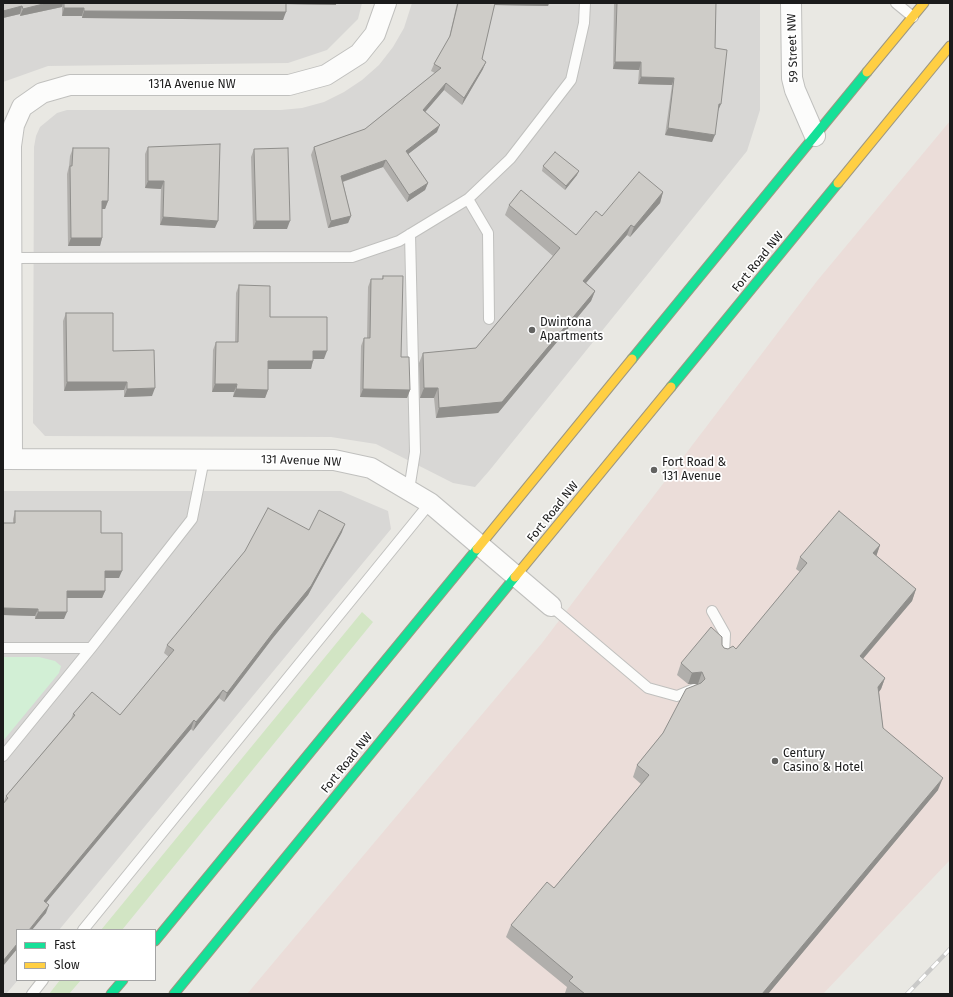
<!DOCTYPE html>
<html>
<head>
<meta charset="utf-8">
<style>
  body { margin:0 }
  #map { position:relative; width:953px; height:997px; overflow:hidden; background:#e9e8e3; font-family:"Fira Sans",sans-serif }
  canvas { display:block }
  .frame { position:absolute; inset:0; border:4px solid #1b1b1b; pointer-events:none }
  .legend { position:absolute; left:16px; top:929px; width:140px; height:52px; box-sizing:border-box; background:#fff; border:1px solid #a4a4a4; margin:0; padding:5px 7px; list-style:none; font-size:12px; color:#1b1b1b }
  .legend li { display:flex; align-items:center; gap:8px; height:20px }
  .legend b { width:20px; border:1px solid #a4a4a4 }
</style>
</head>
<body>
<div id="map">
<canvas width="953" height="997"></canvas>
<div class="frame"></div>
<ul class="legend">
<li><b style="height:5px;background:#16e098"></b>Fast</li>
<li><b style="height:5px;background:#ffcf43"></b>Slow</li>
</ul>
</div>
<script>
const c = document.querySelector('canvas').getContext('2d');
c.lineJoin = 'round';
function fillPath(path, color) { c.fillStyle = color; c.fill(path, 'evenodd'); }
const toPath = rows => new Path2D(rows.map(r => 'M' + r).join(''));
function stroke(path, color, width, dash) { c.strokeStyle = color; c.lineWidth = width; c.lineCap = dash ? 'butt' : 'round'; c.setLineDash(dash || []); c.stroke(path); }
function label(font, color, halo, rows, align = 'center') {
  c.font = font + ' "Fira Sans",sans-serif'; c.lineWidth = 3.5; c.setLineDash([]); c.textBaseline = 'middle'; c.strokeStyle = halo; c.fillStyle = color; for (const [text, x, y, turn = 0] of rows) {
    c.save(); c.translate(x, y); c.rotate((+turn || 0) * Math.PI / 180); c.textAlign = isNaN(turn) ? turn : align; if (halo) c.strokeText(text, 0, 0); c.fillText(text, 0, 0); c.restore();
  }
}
const residential = toPath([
  [3,3,362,3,358,19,327,50,288,63,48,66,3,82],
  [412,3,760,3,760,110,747,151,489,471,475,487,453,483,376,444,331,437,45,436,33,423,34,147,36,136,40,127,57,113,67,110,281,110,302,108,324,102,344,92,362,80,379,65,393,47,404,28],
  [3,491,341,491,388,511,391,529,59,930,17,930,18,980,6,994,3,994]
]);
const commercial = toPath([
  [950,121,950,860,823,994,247,994,542,643,817,281]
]);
const grass = toPath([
  [362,612,373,622,122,930,101,930],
  [60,980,81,980,69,994,49,994]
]);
const park = toPath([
  [3,657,39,657,55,661,61,666,59,673,3,741]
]);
const lane = toPath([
  [896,3,913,17],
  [468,199,488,233,489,319],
  [12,258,352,257,399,241,468,199,510,159,571,80,584,23,585,3],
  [409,490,415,452,410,234],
  [551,606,648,688,677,696,694,689],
  [712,611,725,634,724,654],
  [3,648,91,648],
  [3,756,91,648,192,519,204,459],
  [83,930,430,503],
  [32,994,43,980]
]);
const street = toPath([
  [791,3,792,78,795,90,815,136],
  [3,459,334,460,371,468,430,503,551,606],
  [12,459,11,146,14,125,22,107,42,93,70,85,289,85,326,75,359,54,375,34,386,3]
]);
const fast = toPath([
  [632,359,867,72],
  [671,387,838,183],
  [155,941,477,549],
  [111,994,123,980],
  [174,994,515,577]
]);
const slow = toPath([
  [867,72,924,3],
  [838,183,950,46],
  [477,549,632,359],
  [515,577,671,387]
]);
const rail = toPath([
  [907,994,950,949]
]);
const wall = toPath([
  [3,3,336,3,336,5,286,4,283,20,82,18,82,16,62,16,62,7,20,16,20,14,3,18],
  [457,3,549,3,548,6,494,5,482,59,483,69,462,105,444,90,425,112,437,132,408,154,428,183,425,190,407,202,383,167,343,182,351,216,348,223,328,228,311,155,314,147,365,129,435,73,431,71,434,64,449,38],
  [614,3,716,3,715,48,718,111,712,142,665,135,672,85,638,84,639,70,613,69],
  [148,147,215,228,160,225,161,189,145,188,145,154],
  [73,148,108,201,105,209,102,209,102,238,100,246,68,246,67,174,69,166,70,156],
  [254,149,287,229,253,229,251,157],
  [543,166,577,175,565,190,542,171],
  [663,192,660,203,630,237,627,235,586,283,595,291,591,301,498,413,436,418,434,398,420,398,419,363,423,353,476,348,553,256,505,215,509,205,576,235,602,216],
  [383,276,401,357,410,390,407,398,360,397,361,346,364,338,367,338,368,287,371,279,382,279],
  [239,285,270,317,324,359,313,359,311,369,268,369,268,390,265,398,233,397,234,392,212,392,213,350,216,342,235,342,236,293],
  [66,313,113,351,152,396,124,397,124,390,64,391,63,321],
  [15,511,101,533,119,578,105,578,105,591,102,598,67,598,64,619,35,619,35,616,3,615,3,523,13,523,13,519],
  [309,530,342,532,308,595,272,639,224,702,219,698,193,731,191,729,46,902,46,913,17,930,17,949,3,966,3,804,6,796,71,719,73,714,120,715,169,657,164,653,167,645],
  [880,545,876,556,916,589,912,601,863,659,885,678,881,689,879,692,883,728,938,790,768,994,567,994,565,993,567,987,506,937,511,925,554,888,641,784,633,777,637,765,663,733,698,684,688,684,677,675,681,663,722,645,724,648,728,649,736,649,800,572,796,569,800,557]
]);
const shadedWall = toPath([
  [47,3,63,3,62,7,20,16,23,9],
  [283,3,336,3,336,5,283,4],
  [494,3,549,3,548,6,494,5],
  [22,6,20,14,3,18,3,11],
  [64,8,84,8,82,16,62,16],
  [84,11,286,12,283,20,82,18],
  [486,62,483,69,462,105,464,98],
  [615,62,641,62,639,70,613,69],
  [641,77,674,78,672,85,638,84],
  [446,83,444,90,420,118,423,110],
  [719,104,721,104,718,111,716,111],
  [440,125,437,132,403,158,406,151],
  [668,128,715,135,712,142,665,135],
  [386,160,383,167,339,183,341,176],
  [579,171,577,175,565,190,566,186],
  [148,181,164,181,161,189,145,188],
  [428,183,425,190,407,202,409,195],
  [663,192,660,203,630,237,634,227],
  [102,201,108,201,105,209,100,209],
  [351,216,348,223,328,228,331,221],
  [163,217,218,221,215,228,160,225],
  [256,221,290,221,287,229,253,229],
  [631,225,627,235,579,291,583,281],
  [71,238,102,238,100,246,68,246],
  [595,291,591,301,498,413,436,418,439,408],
  [313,351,327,351,324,359,311,359],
  [268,361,313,361,311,369,265,369],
  [67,382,127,382,124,390,64,391],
  [215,384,237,384,234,392,212,392],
  [155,388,152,396,124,397,127,389],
  [424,388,438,388,434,398,420,398],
  [236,389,268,390,265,398,233,397],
  [363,389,410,390,407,398,360,397],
  [345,524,342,532,308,595,272,639,224,702,227,693],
  [880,545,876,557,873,553],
  [105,571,122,571,119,578,102,578],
  [916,589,912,601,855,668,860,656],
  [67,591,105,591,102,598,64,598],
  [3,608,38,609,35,616,3,615],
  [38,612,67,612,64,619,35,619],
  [702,672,698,684,688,684,692,673],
  [885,678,881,689,874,698,878,687],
  [223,690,219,698,193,731,196,722],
  [194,720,191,729,41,909,44,901],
  [943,778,938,790,768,994,762,994],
  [49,905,46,913,32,930,29,930],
  [17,944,17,949,3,966,3,961]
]);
const building = toPath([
  [3,3,47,3,23,9,22,6,3,11,3,3],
  [64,3,286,3,286,12,84,11,84,8,64,8,64,3],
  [458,3,495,3,482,59,486,62,464,98,446,83,423,110,440,125,406,151,428,183,409,195,386,160,341,176,351,216,331,221,314,147,365,129,441,68,434,64,450,36,458,3],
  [617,3,716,3,715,48,727,50,721,104,719,104,715,135,668,128,674,78,641,77,641,62,615,62,617,3],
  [220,144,218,221,163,217,164,181,148,181,148,147,220,144],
  [73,148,109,148,108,201,102,201,102,238,71,238,70,166,72,166,73,148],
  [288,148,290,221,256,221,254,149,288,148],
  [555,152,579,171,566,186,543,166,555,152],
  [639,172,663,192,634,227,631,225,583,281,595,291,502,402,439,408,438,388,424,388,423,353,476,348,560,248,509,205,521,190,576,235,596,211,602,216,639,172],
  [383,276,403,276,401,357,409,357,410,390,363,389,364,338,370,338,371,279,383,279,383,276],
  [239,285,270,286,270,317,327,317,327,351,313,351,313,361,268,361,268,390,236,389,237,384,215,384,216,342,238,342,239,285],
  [66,313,113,313,113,351,154,350,155,388,127,389,127,382,67,382,66,313],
  [268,508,309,530,319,510,345,524,311,586,275,630,227,693,223,690,196,722,194,720,44,901,49,905,29,930,17,930,17,944,3,961,3,804,8,798,6,796,75,715,73,714,92,692,120,715,174,650,167,645,245,551,268,508],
  [15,511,101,511,101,533,122,533,122,571,105,571,105,591,67,591,67,612,38,612,38,609,3,608,3,523,15,523,15,511],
  [839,511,880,545,873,553,916,589,860,656,885,678,878,687,883,728,943,778,762,994,585,994,569,981,573,977,511,925,547,882,554,888,649,775,637,765,663,733,686,689,701,683,705,679,702,672,692,673,681,663,711,627,722,637,722,645,724,648,728,649,733,646,736,649,807,563,800,557,839,511]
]);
const markers = [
  [532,330,4,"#636361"],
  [654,470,4,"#636361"],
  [775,761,4,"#636361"]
];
const streetNames = [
  ["59 Street NW",793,48,-92],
  ["131A Avenue NW",192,85],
  ["Fort Road NW",758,262,-51],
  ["131 Avenue NW",301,461,2],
  ["Fort Road NW",553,512,-51],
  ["Fort Road NW",347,763,-51]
];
const poiNames = [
  ["Dwintona",540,323],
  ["Apartments",540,337],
  ["Fort Road &",662,463],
  ["131 Avenue",662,477],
  ["Century",783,754],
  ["Casino & Hotel",783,768]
];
fillPath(residential, '#d8d7d5');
fillPath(commercial, '#ebddd9');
fillPath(grass, '#d2e5c4');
fillPath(park, '#d2efd5');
stroke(lane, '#c0c0be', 12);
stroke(street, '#c0c0be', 22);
stroke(fast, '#9d9782', 11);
stroke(slow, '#9d9782', 11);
stroke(lane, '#fcfcfb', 10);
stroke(street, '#fcfcfb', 20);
stroke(fast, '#16e098', 9);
stroke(slow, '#ffcf43', 9);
stroke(rail, '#c9c9c8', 4.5);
stroke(rail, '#fff', 3, [9]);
fillPath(wall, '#b1afac');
fillPath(shadedWall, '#908f8c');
fillPath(building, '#ceccc8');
stroke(building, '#908f8c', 1);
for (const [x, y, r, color] of markers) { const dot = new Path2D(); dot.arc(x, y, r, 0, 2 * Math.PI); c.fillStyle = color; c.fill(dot); stroke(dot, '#fff', 1.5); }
label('12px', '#1b1b1b', '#fff', streetNames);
label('12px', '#1b1b1b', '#fff', poiNames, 'left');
</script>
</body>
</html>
